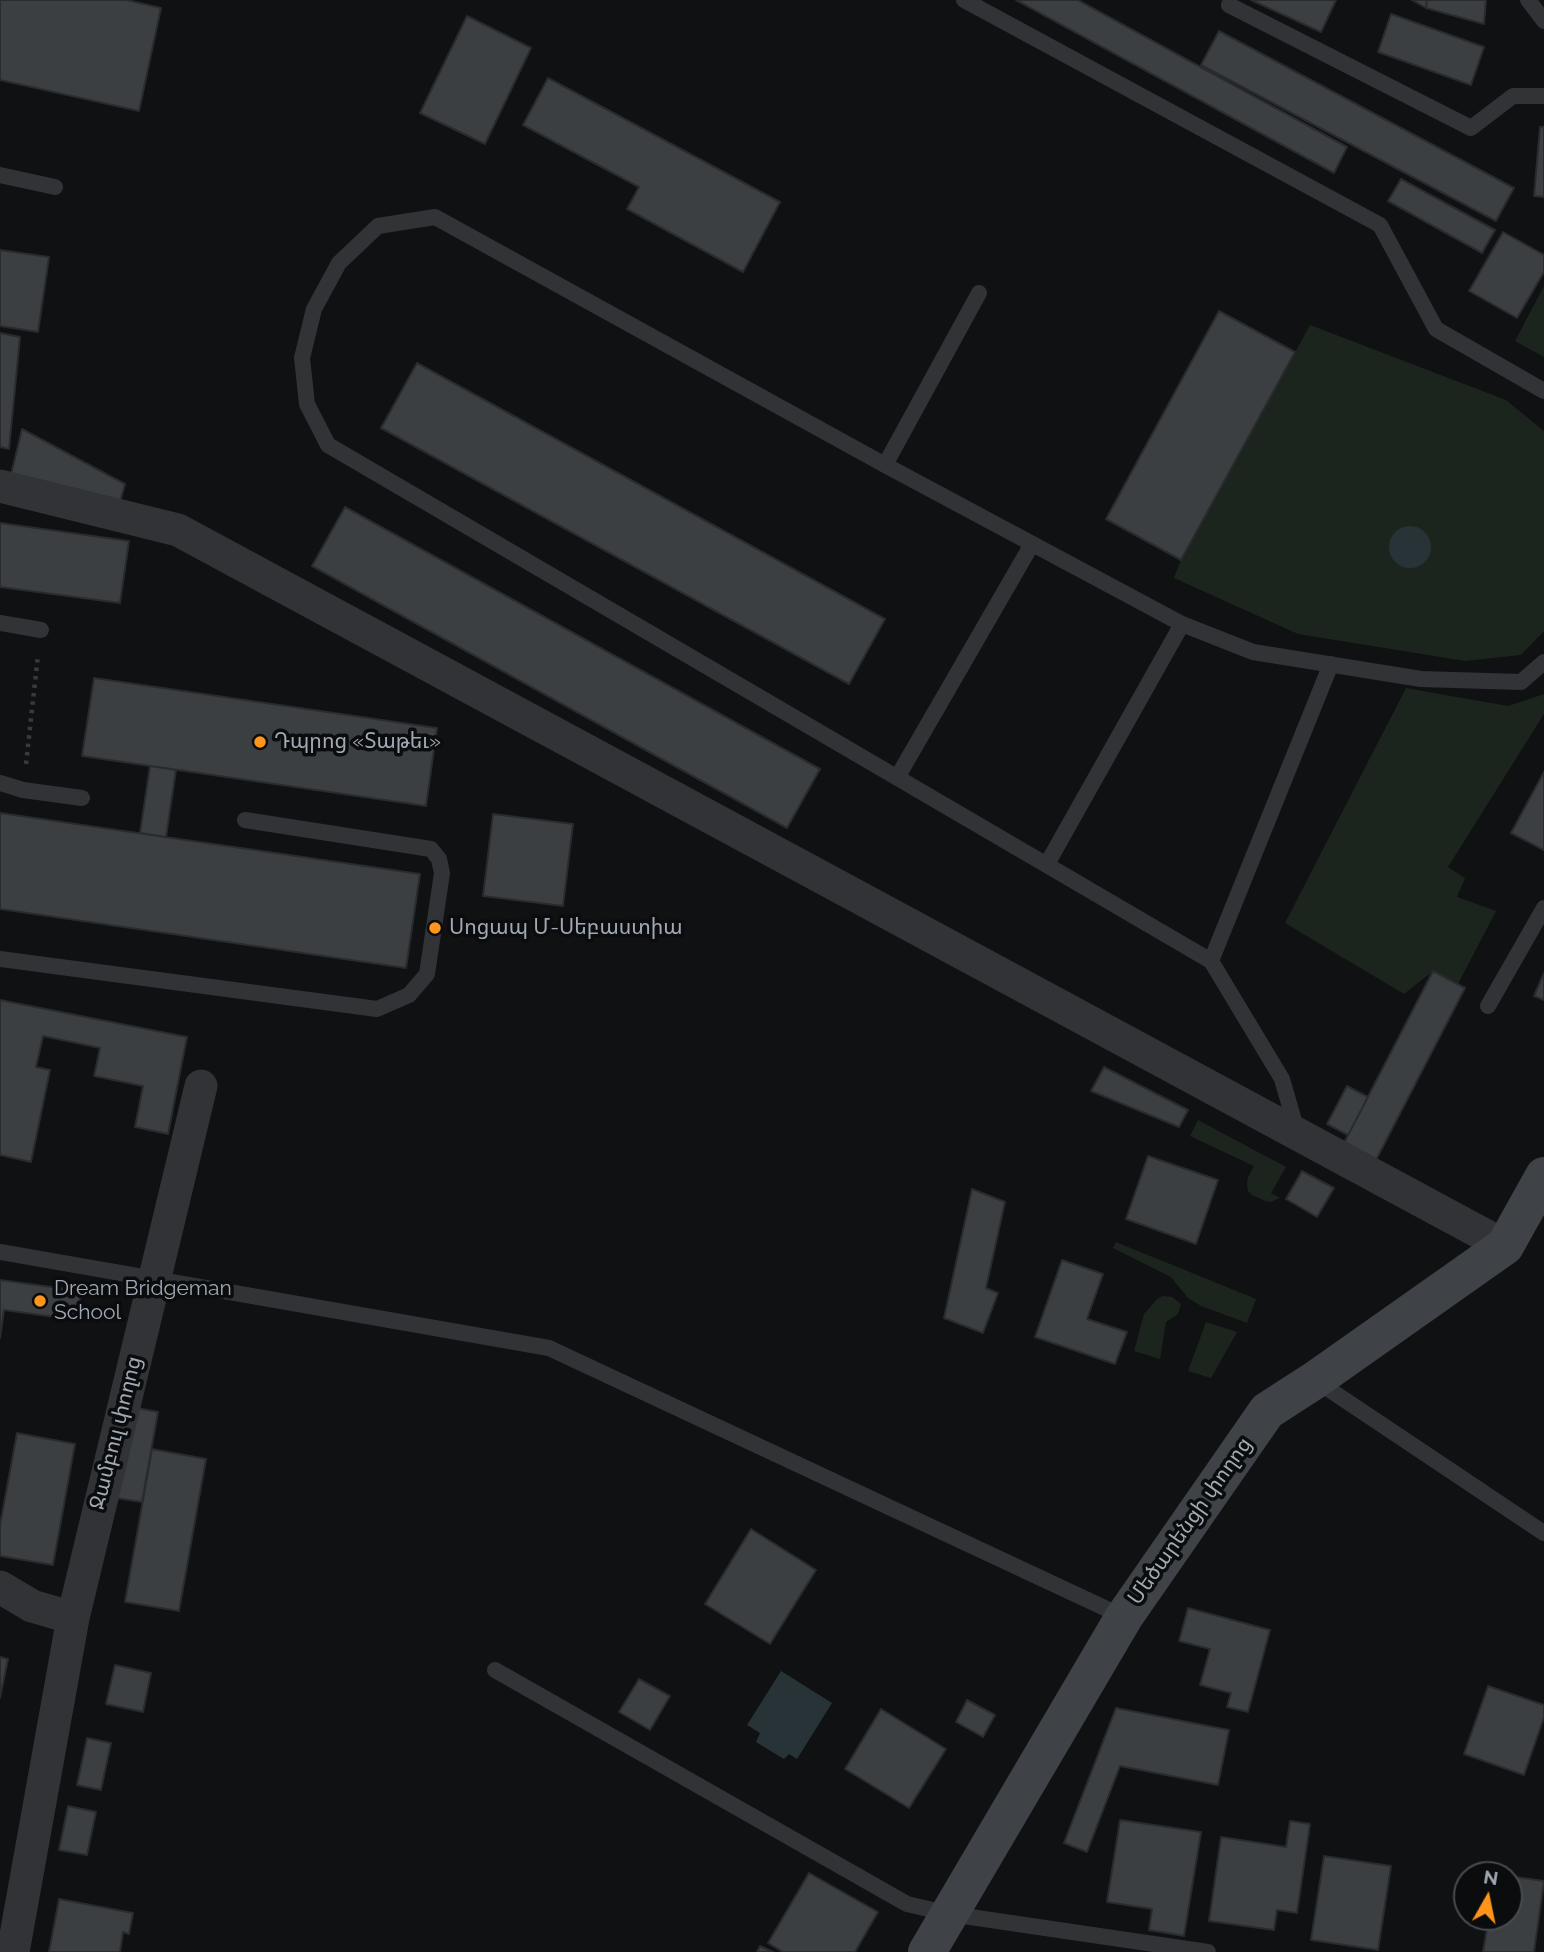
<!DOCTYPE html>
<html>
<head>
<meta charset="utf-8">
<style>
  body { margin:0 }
  #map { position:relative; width:1544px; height:1952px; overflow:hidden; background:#101112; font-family:Raleway,sans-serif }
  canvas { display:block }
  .north { position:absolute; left:1453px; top:1861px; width:70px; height:70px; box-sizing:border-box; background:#0b0c0d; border:2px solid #474b50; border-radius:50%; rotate:9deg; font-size:19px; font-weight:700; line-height:28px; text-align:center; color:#a0a9b4 }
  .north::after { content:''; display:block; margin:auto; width:24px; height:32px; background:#ff951b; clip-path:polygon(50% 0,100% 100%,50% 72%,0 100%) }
</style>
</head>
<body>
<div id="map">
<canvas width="1544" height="1952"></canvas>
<div class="north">N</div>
</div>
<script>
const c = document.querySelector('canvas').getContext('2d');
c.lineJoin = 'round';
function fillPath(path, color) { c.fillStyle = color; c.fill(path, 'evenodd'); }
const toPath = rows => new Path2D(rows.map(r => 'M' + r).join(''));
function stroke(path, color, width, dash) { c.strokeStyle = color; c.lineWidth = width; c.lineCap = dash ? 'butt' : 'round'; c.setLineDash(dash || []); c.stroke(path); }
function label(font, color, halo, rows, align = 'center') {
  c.font = font + ' Raleway,"Noto Sans Armenian",sans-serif'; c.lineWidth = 7; c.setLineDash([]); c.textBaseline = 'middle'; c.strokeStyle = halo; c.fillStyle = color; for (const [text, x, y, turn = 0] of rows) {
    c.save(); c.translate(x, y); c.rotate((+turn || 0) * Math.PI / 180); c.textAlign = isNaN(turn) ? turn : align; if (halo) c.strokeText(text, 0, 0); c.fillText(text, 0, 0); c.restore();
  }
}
const green = toPath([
  [1544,286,1544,357,1515,341],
  [1310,325,1506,400,1544,431,1544,631,1521,655,1465,661,1298,634,1174,578,1181,560],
  [1406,688,1508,706,1544,694,1544,714,1448,867,1465,878,1457,897,1496,911,1458,984,1433,971,1404,994,1285,923],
  [1198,1120,1286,1167,1271,1193,1280,1198,1271,1202,1265,1201,1252,1195,1248,1191,1247,1184,1248,1177,1254,1166,1190,1136],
  [1116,1242,1256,1299,1247,1323,1201,1306,1188,1298,1171,1277,1113,1248],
  [1163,1296,1172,1297,1181,1304,1178,1314,1166,1322,1160,1359,1134,1351,1144,1314,1157,1299],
  [1206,1322,1237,1332,1211,1378,1188,1371]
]);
const water = toPath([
  '1389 547a21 21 0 1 1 42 0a21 21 0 1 1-42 0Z',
  [781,1671,832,1703,797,1759,789,1754,784,1759,756,1742,760,1733,747,1725]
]);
const building = toPath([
  [0,0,127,0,161,8,139,111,0,80,0,0],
  [1016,0,1078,0,1347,147,1334,173,1016,0],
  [1251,0,1336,0,1321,32,1251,0],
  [1412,0,1427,0,1426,8,1412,0],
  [1427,0,1486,0,1484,24,1426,8,1427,0],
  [1391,14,1484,47,1471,85,1378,52,1391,14],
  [467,16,531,48,485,144,420,113,467,16],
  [1219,31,1514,188,1496,221,1201,65,1219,31],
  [548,78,780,202,743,272,627,209,639,187,523,125,548,78],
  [1540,127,1544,127,1544,197,1534,196,1540,127],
  [1401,179,1495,230,1482,253,1388,201,1401,179],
  [1503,232,1544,255,1544,272,1517,318,1469,291,1503,232],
  [0,250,49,257,38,332,0,326,0,250],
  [1219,311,1295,352,1181,560,1106,519,1219,311],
  [0,333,20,337,9,449,0,447,0,333],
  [417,363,885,619,849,684,381,428,417,363],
  [22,429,125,484,118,509,9,483,22,429],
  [345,507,820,769,787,828,312,566,345,507],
  [0,523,129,541,120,603,0,587,0,523],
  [94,678,437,728,426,806,82,756,94,678],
  [150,766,176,770,166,837,140,833,150,766],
  [1544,772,1544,850,1511,833,1544,772],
  [0,813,420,874,406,968,0,909,0,813],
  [493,814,573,824,563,906,483,896,493,814],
  [1433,971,1465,988,1376,1160,1344,1143,1433,971],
  [1544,973,1544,1000,1534,996,1544,973],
  [0,1000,187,1037,168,1134,135,1127,143,1086,94,1076,100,1048,43,1036,36,1067,50,1070,31,1162,0,1155,0,1000],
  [1104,1067,1188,1110,1179,1127,1091,1091,1104,1067],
  [1347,1086,1368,1097,1348,1135,1327,1124,1347,1086],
  [1148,1156,1218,1180,1196,1244,1126,1219,1148,1156],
  [1302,1171,1334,1188,1317,1217,1286,1199,1302,1171],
  [972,1189,1005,1202,986,1288,998,1293,983,1333,944,1318,972,1189],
  [1062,1260,1103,1274,1087,1319,1127,1332,1115,1364,1035,1337,1062,1260],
  [0,1280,81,1291,77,1320,4,1310,0,1338,0,1280],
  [132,1407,158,1412,142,1502,116,1498,132,1407],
  [17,1433,75,1444,53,1565,0,1556,0,1525,17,1433],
  [152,1449,206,1459,179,1611,125,1602,152,1449],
  [751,1529,816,1570,770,1644,705,1604,751,1529],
  [1188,1608,1270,1630,1248,1712,1227,1707,1231,1693,1200,1685,1210,1649,1179,1641,1188,1608],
  [0,1657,8,1659,0,1698,0,1657],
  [115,1665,151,1673,143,1712,106,1704,115,1665],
  [639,1679,670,1696,650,1730,619,1712,639,1679],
  [1488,1686,1544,1705,1544,1717,1524,1775,1464,1754,1488,1686],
  [967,1700,995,1715,983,1737,956,1722,967,1700],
  [1116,1708,1229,1730,1218,1785,1120,1766,1087,1852,1064,1843,1116,1708],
  [881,1709,946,1749,909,1808,845,1769,881,1709],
  [87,1738,111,1743,101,1790,77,1785,87,1738],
  [68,1806,96,1812,87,1855,59,1850,68,1806],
  [1120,1820,1201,1832,1184,1936,1149,1930,1152,1909,1107,1902,1120,1820],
  [1290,1821,1310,1824,1297,1913,1277,1910,1274,1930,1209,1921,1221,1837,1286,1847,1290,1821],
  [1324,1856,1391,1866,1378,1950,1311,1940,1324,1856],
  [809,1873,878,1912,855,1952,783,1952,768,1943,809,1873],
  [1509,1876,1544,1881,1534,1952,1483,1952,1489,1917,1509,1917,1509,1876],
  [59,1899,133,1913,129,1934,123,1932,120,1952,49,1952,59,1899],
  [760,1946,773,1952,757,1952,760,1946]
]);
const path = toPath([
  [26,764,38,655]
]);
const lane = toPath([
  [964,0,1380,225,1436,329,1544,391],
  [1528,0,1544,21],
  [1229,5,1471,128,1513,96,1544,96],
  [0,175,55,187],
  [885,465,979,293],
  [0,623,41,630],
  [898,776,1032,544],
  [0,783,23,790,82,798],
  [1047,864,1182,624],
  [0,959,377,1009,409,995,427,974,442,873,439,859,431,849,245,820],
  [1211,961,328,445,307,404,302,358,314,309,339,263,378,226,435,217,885,465,1182,624,1253,652,1421,679,1521,682,1544,662],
  [1488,1006,1544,908],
  [1297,1131,1282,1079,1211,961,1331,664],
  [0,1252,549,1348,1124,1617],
  [1315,1380,1544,1533],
  [495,1670,907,1904,950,1914,1208,1952]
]);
const street = toPath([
  [0,486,178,530,1505,1246],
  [0,1587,32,1606,73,1618],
  [13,1952,73,1618,201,1086]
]);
const secondary = toPath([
  [927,1952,1124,1617,1267,1411,1315,1380,1505,1246,1544,1176]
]);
const markers = [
  [260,742,7,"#ff951b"],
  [435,928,7,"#ff951b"],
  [40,1301,7,"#ff951b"]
];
const poiNames = [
  ["Դպրոց «Տաթեւ»",274,742],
  ["Սոցապ Մ-Սեբաստիա",449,928],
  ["Dream Bridgeman",54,1289],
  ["School",54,1313]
];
const streetNames = [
  ["Ջամբուլ փողոց",116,1433,-76],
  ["Մեծարենցի փողոց",1190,1521,-55]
];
fillPath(green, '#1c251d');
fillPath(water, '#283338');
fillPath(building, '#3c3f42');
stroke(building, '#2a2b2e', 2);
stroke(path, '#373a3e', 4.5, [3.5, 5]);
stroke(lane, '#313337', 16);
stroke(street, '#313337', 33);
stroke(secondary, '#3f4247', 38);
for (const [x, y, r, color] of markers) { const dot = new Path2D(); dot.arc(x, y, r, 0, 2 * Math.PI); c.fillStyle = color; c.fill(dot); stroke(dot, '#0b0c0d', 2.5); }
label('21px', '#a0a9b4', '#0b0c0d', poiNames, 'left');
label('21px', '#a0a9b4', '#0b0c0d', streetNames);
</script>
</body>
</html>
